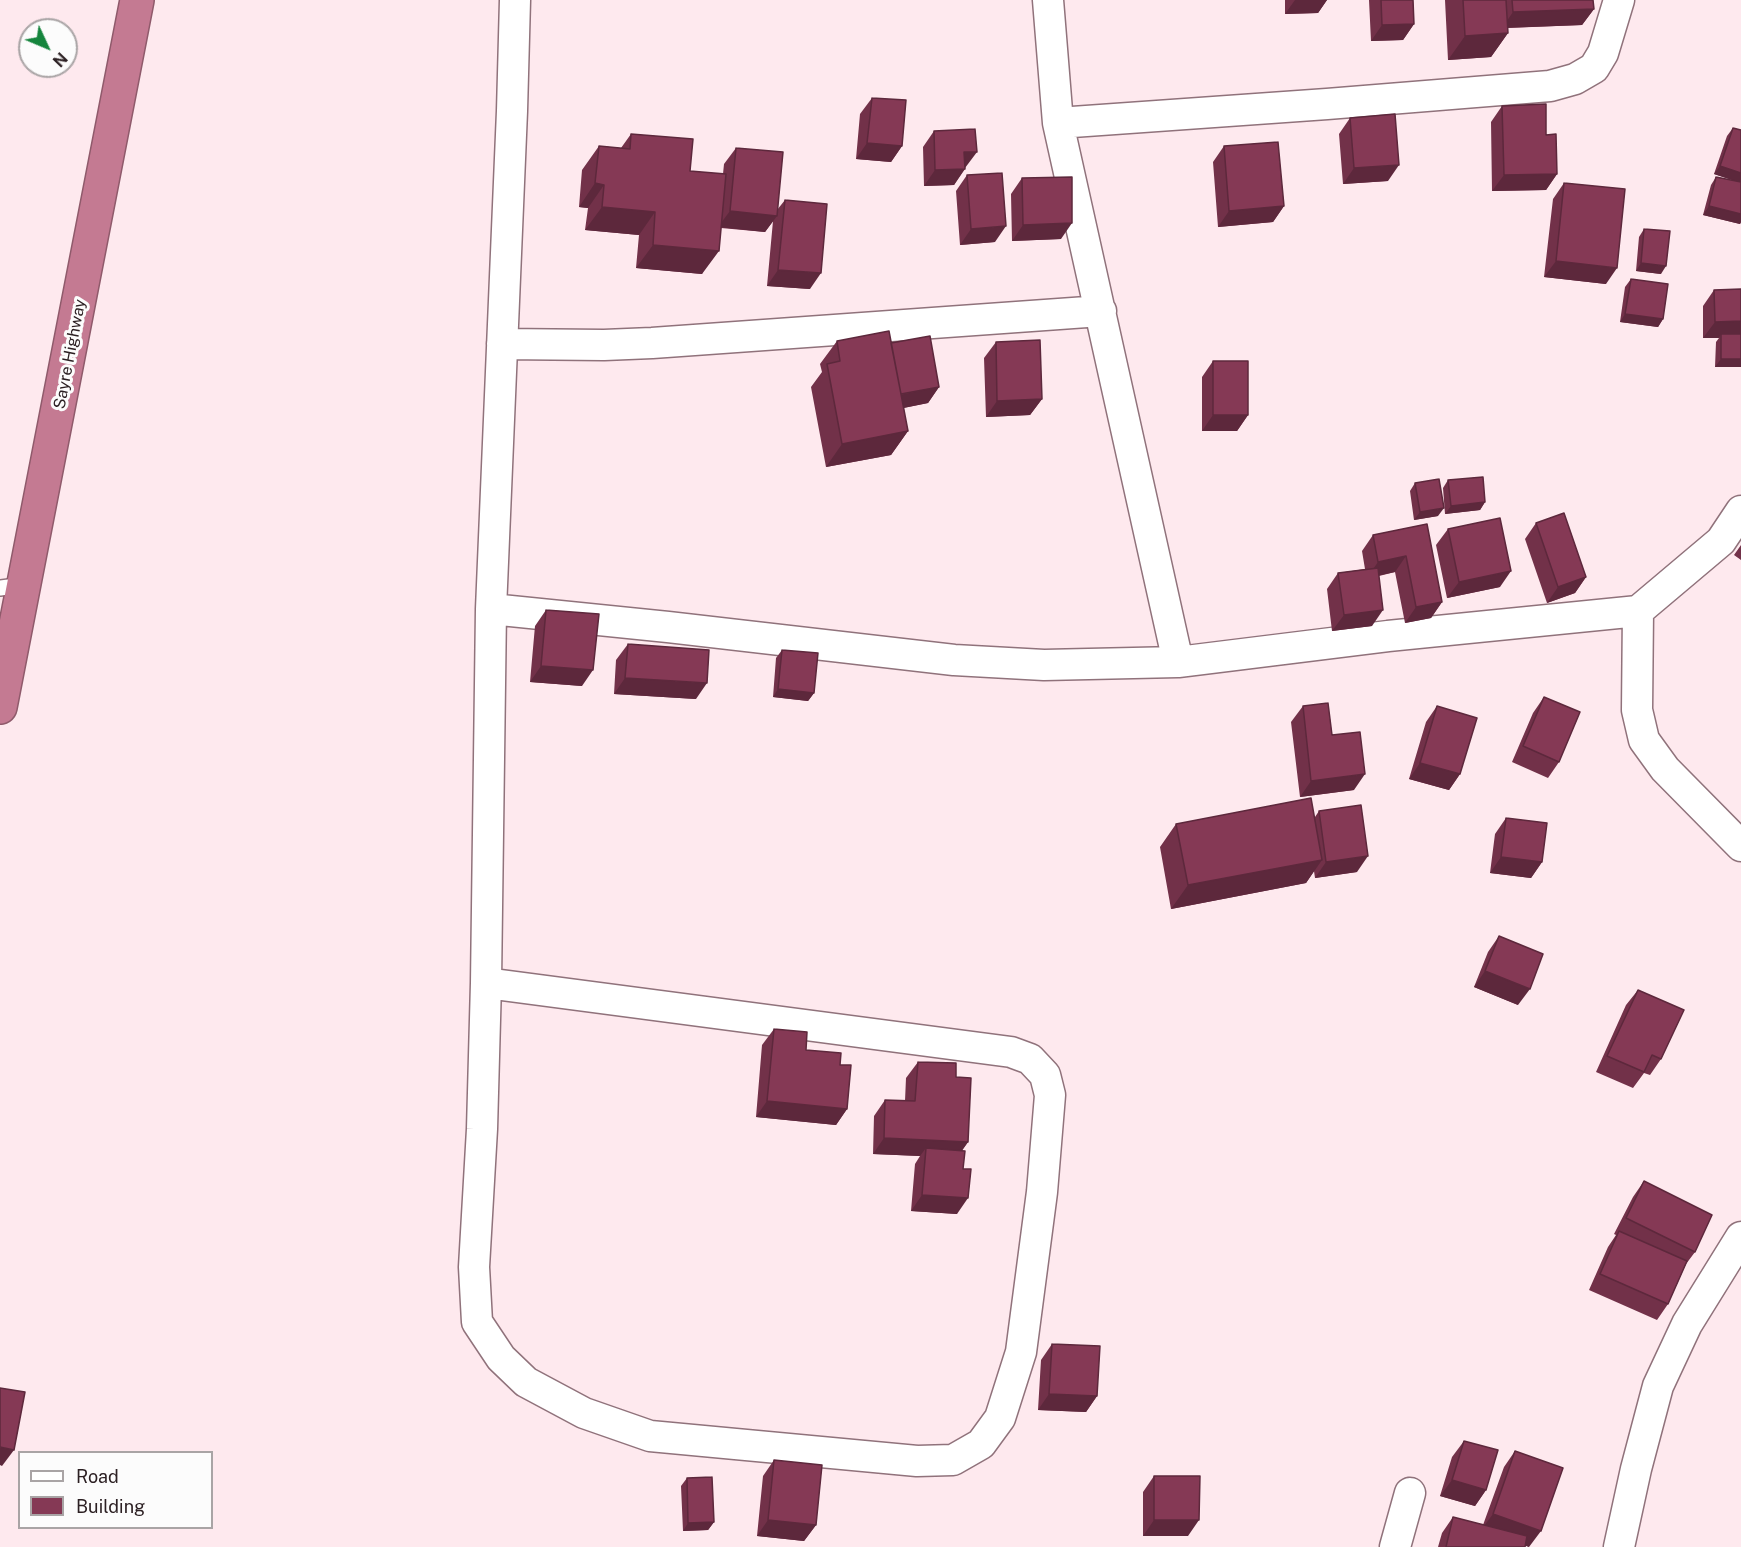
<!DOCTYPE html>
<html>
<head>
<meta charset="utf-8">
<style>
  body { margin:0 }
  #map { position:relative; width:1741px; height:1547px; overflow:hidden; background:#fee9ee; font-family:"Public Sans",sans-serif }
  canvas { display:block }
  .legend { position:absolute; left:18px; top:1451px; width:195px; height:78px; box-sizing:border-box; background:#fcfcfc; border:2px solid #a9a4a5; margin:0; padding:8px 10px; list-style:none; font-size:18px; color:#2c2023 }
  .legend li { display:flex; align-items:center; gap:12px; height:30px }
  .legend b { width:30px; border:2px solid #a9a4a5 }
  .north { position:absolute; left:18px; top:18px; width:60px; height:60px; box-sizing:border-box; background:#fcfcfc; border:2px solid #a9a4a5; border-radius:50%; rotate:134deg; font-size:16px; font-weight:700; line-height:24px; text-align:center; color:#2c2023 }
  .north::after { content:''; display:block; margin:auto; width:21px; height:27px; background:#15853d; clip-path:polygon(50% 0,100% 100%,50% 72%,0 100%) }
</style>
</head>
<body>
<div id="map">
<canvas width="1741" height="1547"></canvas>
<ul class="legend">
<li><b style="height:8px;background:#fff"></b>Road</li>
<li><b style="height:16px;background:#853955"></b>Building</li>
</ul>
<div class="north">N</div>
</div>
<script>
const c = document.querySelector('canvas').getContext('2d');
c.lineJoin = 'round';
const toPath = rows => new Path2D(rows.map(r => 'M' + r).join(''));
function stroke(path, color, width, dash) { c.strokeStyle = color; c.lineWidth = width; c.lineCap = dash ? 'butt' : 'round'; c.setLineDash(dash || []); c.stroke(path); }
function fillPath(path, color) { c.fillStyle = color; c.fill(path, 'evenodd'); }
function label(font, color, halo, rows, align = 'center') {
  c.font = font + ' "Public Sans",sans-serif'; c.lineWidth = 6; c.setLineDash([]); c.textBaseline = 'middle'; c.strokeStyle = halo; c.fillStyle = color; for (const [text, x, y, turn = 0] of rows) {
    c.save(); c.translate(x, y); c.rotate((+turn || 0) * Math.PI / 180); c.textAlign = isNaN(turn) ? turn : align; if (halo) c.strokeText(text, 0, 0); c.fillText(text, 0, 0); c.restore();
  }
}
const lane = toPath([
  [0,588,24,585]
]);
const street = toPath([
  [1048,0,1058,123],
  [502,344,604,345,652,343,1101,311],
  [491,609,668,627,954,660,1044,665,1178,662,1388,636,1638,611,1721,541,1741,511],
  [1638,611,1637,710,1644,740,1665,769,1741,846],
  [1178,662,1058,123,1327,104,1550,86,1575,79,1594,68,1603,53,1619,0],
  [486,983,1011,1052,1030,1059,1045,1075,1050,1095,1042,1192,1021,1352,1000,1418,981,1444,953,1460,917,1461,650,1436,584,1413,526,1382,501,1358,477,1322,474,1267,482,1129,486,983,491,609,512,111,515,0],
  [1395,1547,1410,1493],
  [1619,1547,1636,1469,1658,1386,1687,1324,1741,1237]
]);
const highway = toPath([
  [0,707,137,0]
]);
const wall = toPath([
  [1285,0,1327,0,1318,13,1285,14],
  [1369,0,1413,0,1414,24,1403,40,1371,41],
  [1445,0,1593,0,1594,9,1582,25,1507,28,1508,33,1491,57,1448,60],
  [872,98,902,146,891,162,856,159,860,114],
  [1502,106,1546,135,1557,174,1546,190,1492,191,1491,122],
  [1350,118,1388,181,1343,184,1339,134],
  [1733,128,1741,130,1741,222,1740,224,1703,215,1711,185,1716,177,1735,181,1714,174,1727,136],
  [934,131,965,168,954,185,924,186,923,147],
  [631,134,690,171,723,174,724,164,736,148,777,210,785,200,810,289,767,286,773,221,765,232,721,228,702,274,636,268,639,235,585,230,588,208,579,207,582,170,599,146,621,148],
  [1224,146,1284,206,1273,222,1218,227,1213,162],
  [967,175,995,242,960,245,956,191],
  [1022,178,1061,239,1012,241,1011,194],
  [1564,183,1606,284,1544,277,1553,199],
  [1644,229,1661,274,1636,271,1639,237],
  [1631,279,1663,319,1658,327,1620,322,1625,287],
  [1741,289,1741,367,1715,367,1716,342,1719,338,1703,338,1703,306,1714,290],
  [837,341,891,343,939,387,928,403,903,408,908,431,891,455,826,467,811,387,822,372,820,364],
  [996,342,1042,399,1030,415,986,417,984,358],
  [1213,361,1248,415,1237,431,1202,431,1202,377],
  [1448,480,1485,502,1480,510,1445,514,1443,488],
  [1415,483,1438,516,1414,520,1410,491],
  [1536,523,1586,577,1575,593,1547,603,1525,539],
  [1427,524,1442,602,1431,618,1405,623,1395,572,1379,576,1372,626,1332,631,1327,589,1338,573,1365,569,1362,551,1373,535],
  [1448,529,1500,587,1447,598,1436,545],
  [1741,545,1741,560,1734,555],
  [546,610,582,686,530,682,535,626],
  [628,644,696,699,614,694,616,660],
  [782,650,814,693,808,701,773,697,776,658],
  [1544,697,1559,762,1548,778,1512,762,1533,713],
  [1303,706,1332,735,1354,790,1300,797,1291,722],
  [1437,706,1460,774,1449,790,1409,779,1426,722],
  [1319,811,1357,872,1315,878,1314,871,1306,883,1171,909,1160,847,1176,824,1315,817],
  [1506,818,1542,862,1531,878,1490,873,1495,834],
  [1499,936,1518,1005,1474,987,1488,952],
  [1638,990,1661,1059,1650,1075,1644,1073,1633,1088,1596,1072,1626,1005],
  [774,1029,806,1050,840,1065,847,1109,836,1125,756,1117,762,1045],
  [918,1062,956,1077,968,1142,962,1150,957,1214,911,1211,915,1164,920,1156,873,1154,874,1116,885,1100,905,1101,906,1078],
  [1644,1181,1695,1252,1686,1264,1668,1304,1657,1320,1589,1290,1608,1247,1616,1235,1614,1234,1633,1197],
  [1052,1344,1097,1396,1086,1412,1038,1410,1041,1360],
  [1464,1441,1486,1490,1475,1506,1440,1496,1452,1457],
  [1515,1451,1529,1547,1525,1545,1525,1547,1438,1547,1442,1533,1453,1517,1483,1525,1504,1467],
  [774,1460,816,1525,804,1541,757,1536,763,1476],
  [1154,1476,1188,1536,1143,1536,1143,1492],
  [687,1478,714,1522,708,1530,683,1531,681,1486]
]);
const shadedWall = toPath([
  [1295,0,1327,0,1318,13,1285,14],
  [1594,9,1582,25,1502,28,1513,12],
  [1414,24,1403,40,1371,41,1382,25],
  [1508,33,1491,57,1448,60,1465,36],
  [867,143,902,146,891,162,856,159],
  [964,152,977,152,965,168,953,168],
  [1399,165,1388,181,1343,184,1354,168],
  [1720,166,1741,173,1741,183,1714,174],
  [965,169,954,185,924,186,935,170],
  [1557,174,1546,190,1492,191,1504,175],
  [595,183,604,185,588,208,579,207],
  [1284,206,1273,222,1218,227,1229,211],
  [1709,206,1741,214,1741,222,1740,224,1703,215],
  [602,207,655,212,639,235,585,230],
  [730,211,777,216,765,232,718,227],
  [1072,223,1061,239,1012,241,1023,225],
  [1006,226,995,242,960,245,971,229],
  [653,245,719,251,702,274,636,268],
  [1556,261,1617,268,1606,284,1544,277],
  [1641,263,1666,266,1661,274,1636,271],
  [778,270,821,273,810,289,767,286],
  [1625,314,1663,319,1658,327,1620,322],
  [1741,321,1741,337,1721,334,1719,338,1703,338,1715,322],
  [1721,359,1741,359,1741,367,1715,367],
  [939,387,928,403,889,411,900,395],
  [1042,399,1030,415,986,417,997,401],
  [1213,415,1248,415,1237,431,1202,431],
  [908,431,891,455,826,467,842,444],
  [1485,502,1480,510,1445,514,1451,506],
  [1444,508,1438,516,1414,520,1420,512],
  [1406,556,1395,572,1367,578,1378,562],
  [1511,571,1500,587,1447,598,1459,582],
  [1586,577,1575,593,1547,603,1558,587],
  [1442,602,1431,618,1405,623,1416,607],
  [1383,610,1372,626,1332,631,1344,615],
  [541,666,593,670,582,686,530,682],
  [625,678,707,683,696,699,614,694],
  [778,689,814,693,808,701,773,697],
  [1420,763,1460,774,1449,790,1409,779],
  [1365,774,1354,790,1300,797,1311,781],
  [1368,856,1357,872,1315,878,1326,862],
  [1501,857,1542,862,1531,878,1490,873],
  [1322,860,1306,883,1171,909,1188,885],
  [1485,971,1530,989,1518,1005,1474,987],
  [767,1101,847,1109,836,1125,756,1117],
  [884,1138,968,1142,957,1158,926,1148,920,1156,873,1154],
  [922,1195,968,1198,957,1214,911,1211],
  [1049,1394,1097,1396,1086,1412,1038,1410],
  [0,1447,14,1450,2,1466,0,1465],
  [1452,1480,1486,1490,1475,1506,1440,1496],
  [1493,1514,1541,1531,1529,1547,1481,1530],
  [768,1520,816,1525,804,1541,757,1536],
  [1154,1520,1199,1520,1188,1536,1143,1536],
  [714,1522,708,1530,683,1531,688,1523]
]);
const building = toPath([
  [1381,0,1413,0,1414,24,1382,25,1381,0],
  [1463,0,1506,0,1508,33,1465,36,1463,0],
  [1512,0,1593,0,1594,9,1513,12,1512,0],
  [872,98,906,100,902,146,867,143,872,98],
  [1546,104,1546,135,1556,134,1557,174,1504,175,1502,106,1546,104],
  [1395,114,1399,165,1354,168,1350,118,1395,114],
  [1733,128,1741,130,1741,173,1720,166,1733,128],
  [975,129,977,152,964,152,965,169,935,170,934,131,975,129],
  [631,134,693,139,690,171,726,174,719,251,653,245,655,212,602,207,604,185,595,183,599,146,630,149,631,134],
  [1278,142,1284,206,1229,211,1224,146,1278,142],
  [736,148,783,152,777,216,730,211,736,148],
  [1002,173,1006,226,971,229,967,175,1002,173],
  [1072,177,1072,223,1023,225,1022,178,1072,177],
  [1716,177,1741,182,1741,214,1709,206,1716,177],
  [1564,183,1625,189,1617,268,1556,261,1564,183],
  [785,200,827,204,821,273,778,270,785,200],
  [1644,229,1670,231,1666,266,1641,263,1644,229],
  [1631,279,1668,284,1663,319,1625,314,1631,279],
  [1741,289,1741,321,1715,322,1714,290,1741,289],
  [889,331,908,431,842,444,827,364,840,361,837,341,889,331],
  [1721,334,1741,334,1741,359,1721,359,1721,334],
  [930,336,939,387,901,394,891,343,930,336],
  [1040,340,1042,399,997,401,996,342,1040,340],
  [1213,361,1248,361,1248,415,1213,415,1213,361],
  [1483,477,1485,502,1451,506,1448,480,1483,477],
  [1439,479,1444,508,1420,512,1415,483,1439,479],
  [1564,513,1586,577,1558,587,1536,523,1564,513],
  [1500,518,1511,571,1459,582,1448,529,1500,518],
  [1427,524,1442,602,1416,607,1406,556,1378,562,1373,535,1427,524],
  [1378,568,1383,610,1344,615,1338,573,1378,568],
  [546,610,599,614,593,670,541,666,546,610],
  [628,644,709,650,707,683,625,678,628,644],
  [782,650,818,653,814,693,778,689,782,650],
  [1544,697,1580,712,1559,762,1523,746,1544,697],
  [1328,703,1332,735,1360,732,1365,774,1311,781,1303,706,1328,703],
  [1437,706,1477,718,1460,774,1420,763,1437,706],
  [1311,798,1322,860,1188,885,1176,824,1311,798],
  [1361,805,1368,856,1326,862,1319,811,1361,805],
  [1506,818,1547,823,1542,862,1501,857,1506,818],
  [1499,936,1543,954,1530,989,1485,971,1499,936],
  [1638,990,1684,1010,1661,1059,1652,1055,1644,1072,1607,1056,1638,990],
  [774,1029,807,1032,806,1050,841,1053,840,1065,851,1065,847,1109,767,1101,774,1029],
  [918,1062,956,1063,956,1077,971,1078,968,1142,884,1138,885,1100,915,1101,918,1062],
  [926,1148,965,1151,963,1169,971,1169,968,1198,922,1195,926,1148],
  [1644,1181,1712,1215,1695,1252,1626,1218,1644,1181],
  [1619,1231,1687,1261,1668,1304,1600,1274,1619,1231],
  [1052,1344,1100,1346,1097,1396,1049,1394,1052,1344],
  [0,1388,25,1392,14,1450,0,1447,0,1388],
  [1464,1441,1498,1450,1486,1490,1452,1480,1464,1441],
  [1515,1451,1563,1468,1541,1531,1493,1514,1515,1451],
  [774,1460,822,1465,816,1525,768,1520,774,1460],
  [1154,1476,1200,1476,1199,1520,1154,1520,1154,1476],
  [712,1477,714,1522,688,1523,687,1478,712,1477],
  [1453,1517,1527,1536,1525,1547,1446,1547,1453,1517]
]);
const streetNames = [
  ["Sayre Highway",70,354,-79]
];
stroke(lane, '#90727b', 18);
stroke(street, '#90727b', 33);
stroke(highway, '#8f5a6b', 36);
stroke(lane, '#fff', 15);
stroke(street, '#fff', 30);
stroke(highway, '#c47a92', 33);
fillPath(wall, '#723149');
fillPath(shadedWall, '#5d283c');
fillPath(building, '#853955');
stroke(building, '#5d283c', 1.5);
label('16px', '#2c2023', '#fcfcfc', streetNames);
</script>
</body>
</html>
